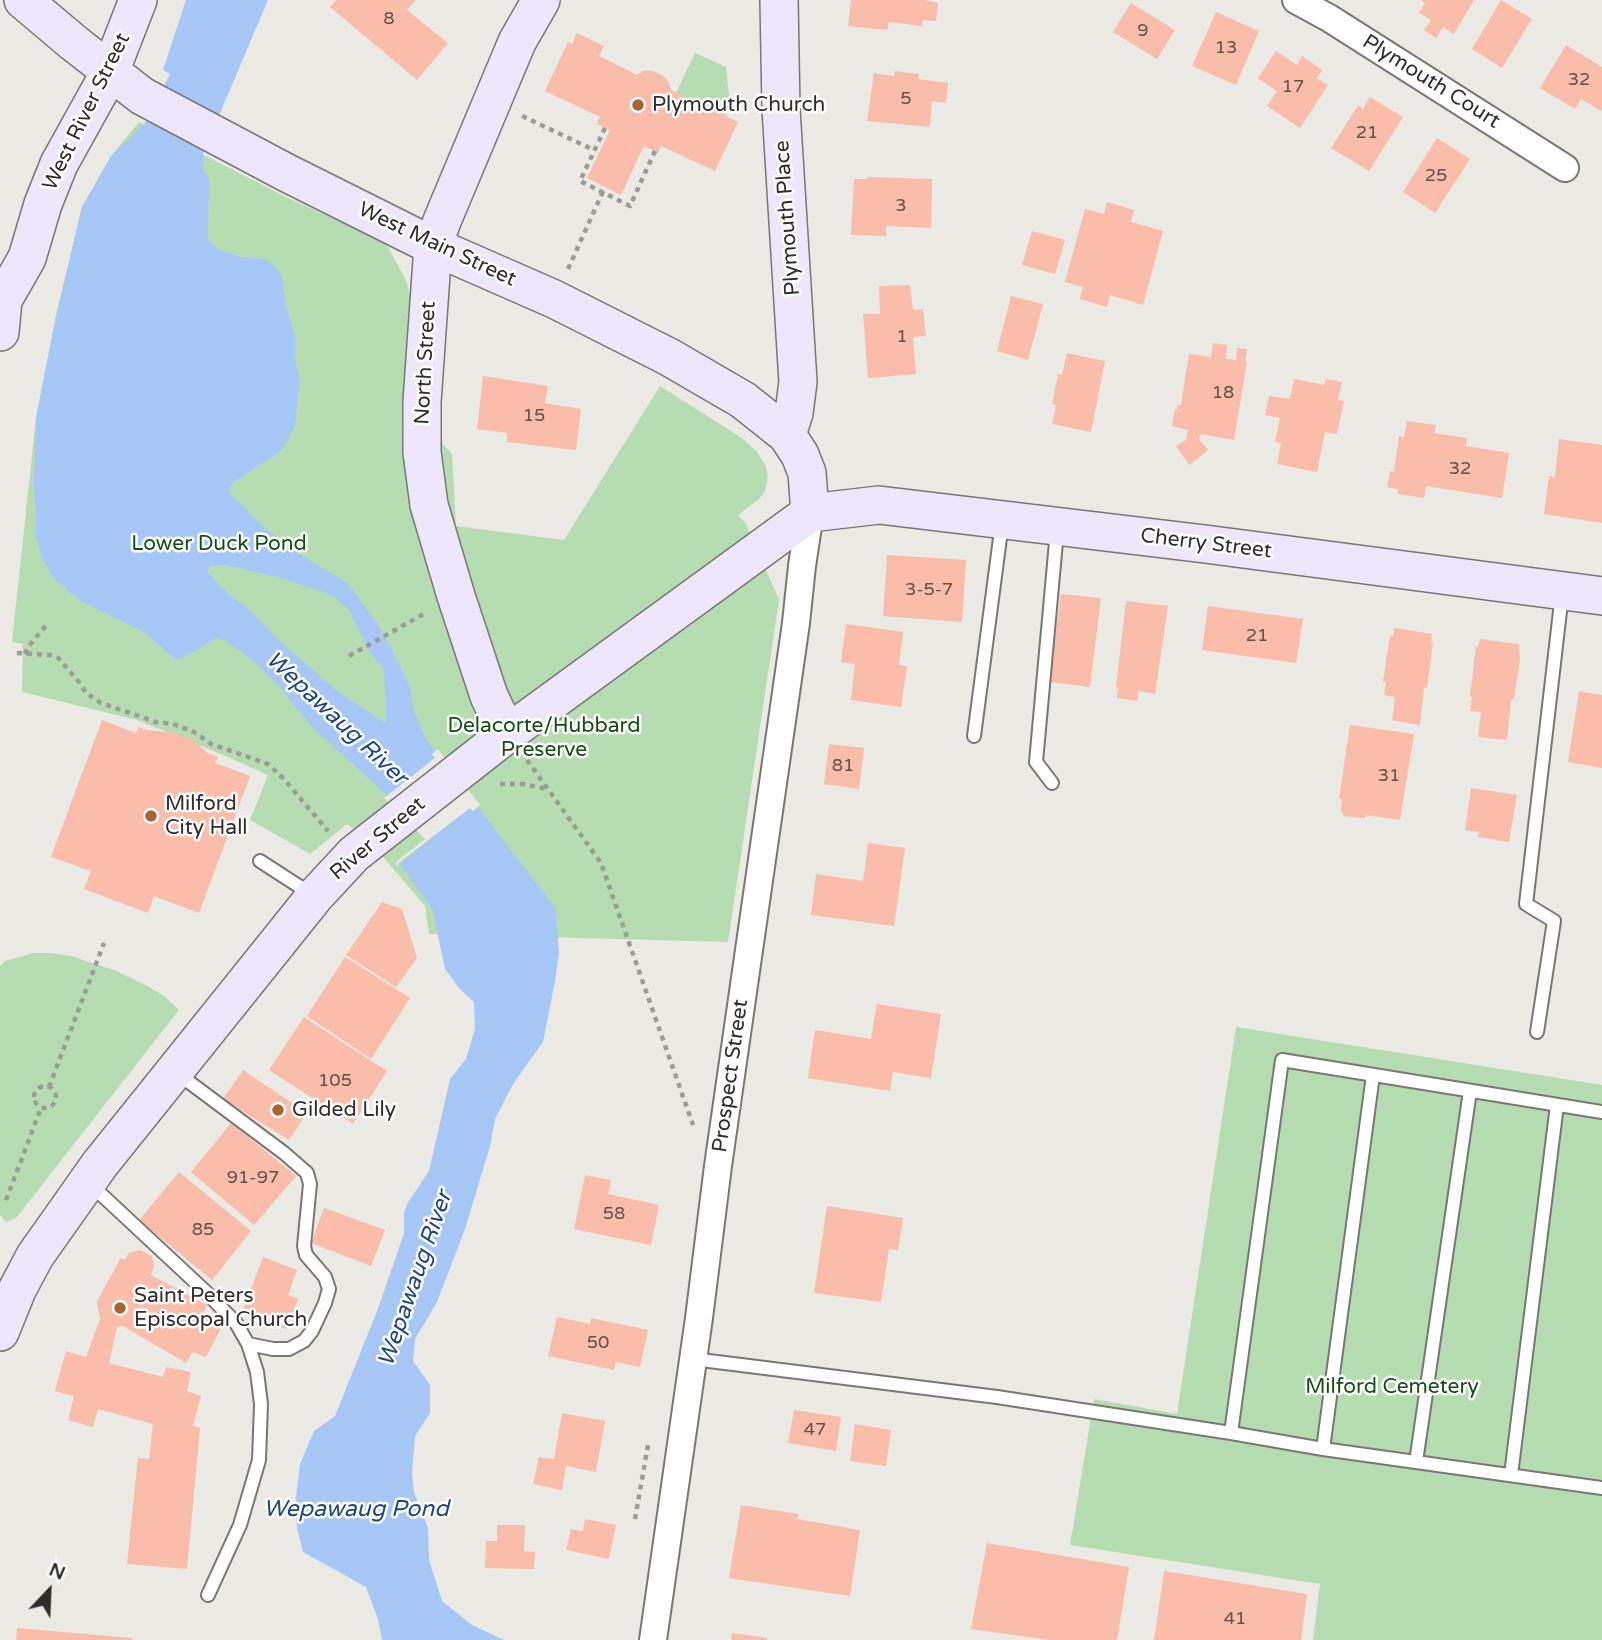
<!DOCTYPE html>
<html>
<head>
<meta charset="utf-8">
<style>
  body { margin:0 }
  #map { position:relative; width:1602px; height:1640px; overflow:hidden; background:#ebeae5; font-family:"Varela Round",sans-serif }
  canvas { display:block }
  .north { position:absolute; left:14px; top:1556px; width:70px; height:70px; -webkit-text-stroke:5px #fff; paint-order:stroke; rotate:23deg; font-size:19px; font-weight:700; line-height:28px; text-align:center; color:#2e2d2b }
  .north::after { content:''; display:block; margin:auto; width:24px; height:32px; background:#2e2d2b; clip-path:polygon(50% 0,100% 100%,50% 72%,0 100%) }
</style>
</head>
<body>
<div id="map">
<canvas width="1602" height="1640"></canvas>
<div class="north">N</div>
</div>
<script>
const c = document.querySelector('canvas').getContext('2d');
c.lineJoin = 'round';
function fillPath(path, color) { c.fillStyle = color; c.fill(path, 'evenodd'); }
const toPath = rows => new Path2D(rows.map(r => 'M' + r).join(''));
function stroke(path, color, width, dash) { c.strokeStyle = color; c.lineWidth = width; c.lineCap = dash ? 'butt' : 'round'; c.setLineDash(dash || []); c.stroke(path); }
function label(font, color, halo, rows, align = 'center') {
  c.font = font + ' "Varela Round",sans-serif'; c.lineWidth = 5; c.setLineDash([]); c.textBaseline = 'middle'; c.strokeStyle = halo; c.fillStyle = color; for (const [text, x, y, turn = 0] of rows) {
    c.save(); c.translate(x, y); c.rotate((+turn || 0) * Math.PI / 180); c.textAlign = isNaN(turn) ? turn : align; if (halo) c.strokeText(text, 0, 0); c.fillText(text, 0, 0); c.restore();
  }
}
const green = toPath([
  [695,53,726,67,730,107,725,116,676,93],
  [139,122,286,197,382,241,388,247,407,282,410,298,411,316,405,402,452,454,456,526,564,540,660,386,742,438,756,451,765,464,768,476,765,491,759,499,738,515,746,524,779,600,728,942,429,934,425,906,366,837,347,824,310,854,250,820,268,775,223,755,137,720,22,692,23,644,12,642,36,418,56,316,82,207,111,156],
  [33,953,51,953,71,956,114,970,147,986,164,996,179,1010,16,1218,6,1222,0,1215,0,966,5,961],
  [1236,1027,1602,1085,1602,1640,1313,1640,1320,1584,1070,1545,1094,1399,1177,1414]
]);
const water = toPath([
  [186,0,268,0,203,153,203,170,209,179,208,239,216,248,240,257,264,259,275,266,282,277,286,306,295,336,295,359,300,380,295,425,288,439,280,452,234,482,228,491,262,526,299,554,347,583,377,623,391,648,410,687,414,711,426,739,556,909,559,953,555,981,543,1042,513,1084,495,1119,490,1146,465,1229,437,1302,415,1339,413,1361,430,1385,430,1413,415,1436,412,1473,414,1492,428,1528,429,1560,442,1601,472,1625,504,1640,382,1640,378,1619,366,1587,303,1552,297,1528,295,1507,300,1464,314,1431,335,1416,379,1306,404,1233,404,1213,407,1204,429,1171,450,1079,466,1059,475,1029,474,1002,459,988,445,969,433,911,400,864,430,839,375,784,313,728,277,684,251,659,225,640,217,638,184,657,175,659,144,632,79,600,55,580,42,558,36,536,34,480,36,418,56,316,82,207,111,156,145,123,170,74,163,70],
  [226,565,269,575,318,590,334,597,349,610,369,651,384,669,386,723,338,692,275,637,251,611,226,592,208,573,209,566]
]);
const pier = toPath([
  [438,749,480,805,473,811,470,808,397,864,399,868,396,864,397,861,425,839,384,798,435,758,432,754]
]);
const building = toPath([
  [336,0,416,0,407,10,448,43,417,80,330,7],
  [851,0,924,0,938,3,936,21,923,20,922,26,889,22,887,30,848,26],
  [1421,0,1474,0,1454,34,1443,27,1436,38,1424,30,1431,20,1419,13,1425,3],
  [1501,0,1532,19,1502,68,1472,49],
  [1131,3,1175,30,1157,59,1113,32],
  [1216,12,1259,31,1236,85,1192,66],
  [577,33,604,46,599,56,637,75,643,71,652,71,662,75,669,82,671,90,738,122,715,171,661,146,658,153,644,146,621,195,587,178,610,130,597,124,600,117,545,91,568,42,572,44],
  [1566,45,1602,67,1602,109,1601,111,1581,99,1575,109,1540,88],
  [1276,51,1297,65,1302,56,1322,70,1317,78,1328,85,1300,128,1267,106,1277,91,1258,78],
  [895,71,919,74,918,79,948,83,946,103,932,101,930,127,867,121,874,73,894,76],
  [1370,97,1403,117,1369,171,1331,148,1358,105,1363,109],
  [1437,138,1470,159,1435,213,1403,192],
  [867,177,932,179,931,228,886,226,886,236,851,235,854,179,867,179],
  [1107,202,1134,210,1131,222,1163,231,1143,305,1110,295,1107,307,1080,299,1083,287,1065,282,1085,209,1104,214],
  [1032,231,1065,240,1055,274,1022,265],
  [910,285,913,310,923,309,926,336,913,337,916,374,868,378,863,314,880,314,879,286],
  [1011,296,1043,304,1028,360,997,351],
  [1213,343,1227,345,1226,359,1236,360,1237,348,1247,349,1245,362,1247,362,1234,440,1201,434,1199,439,1208,450,1189,465,1176,446,1186,440,1188,430,1172,426,1175,409,1177,409,1178,405,1181,405,1189,354,1211,357],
  [1067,353,1105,361,1091,432,1052,424,1056,405,1052,404,1058,374,1062,375],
  [483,376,548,386,545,403,581,409,576,450,507,442,507,433,477,429],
  [1294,379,1324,385,1326,379,1342,382,1338,400,1344,401,1337,434,1325,432,1317,472,1277,464,1281,443,1275,442,1280,418,1265,415,1269,396,1290,399],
  [1407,421,1436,425,1434,433,1467,438,1466,446,1509,453,1502,498,1426,486,1424,498,1398,494,1398,489,1387,487,1390,471,1394,472,1399,436,1404,437],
  [1559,439,1602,445,1602,523,1544,514,1549,476,1555,477],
  [887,555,966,560,962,622,883,616],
  [1061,594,1101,598,1090,687,1049,682],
  [1126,601,1168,606,1155,694,1138,691,1137,701,1117,698,1118,688,1116,687],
  [1208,606,1303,619,1296,663,1202,650],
  [846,624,903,632,899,665,907,666,901,707,851,700,855,664,841,662],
  [1394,628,1432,634,1431,642,1433,642,1427,688,1424,687,1420,725,1392,720,1395,697,1384,695,1386,682,1383,682,1390,636,1393,636],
  [1480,639,1519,644,1520,660,1514,698,1511,701,1507,740,1478,737,1481,712,1470,711,1472,697,1470,696,1476,646,1478,647],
  [1579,691,1602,695,1602,768,1568,762],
  [102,720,136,733,138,727,147,730,176,733,193,740,209,754,218,757,215,763,250,776,199,913,154,896,148,913,84,889,91,871,51,857],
  [1350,725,1414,734,1400,820,1366,815,1365,818,1343,816,1343,813,1341,813,1342,799,1339,799],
  [829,744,864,748,859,789,824,784],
  [1471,788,1517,795,1509,842,1478,837,1479,832,1465,830],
  [868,843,905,848,894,926,811,915,816,874,863,881],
  [382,902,402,909,417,958,396,987,346,955],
  [345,957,410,998,371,1059,307,1016],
  [877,1004,941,1014,931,1078,893,1072,890,1091,808,1078,815,1030,871,1039],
  [304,1017,387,1071,353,1124,269,1070],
  [243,1070,307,1113,289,1140,223,1099],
  [231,1123,296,1176,254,1225,191,1172],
  [179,1172,251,1231,212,1280,139,1220],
  [585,1175,611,1180,608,1194,659,1205,651,1245,574,1229],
  [827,1206,903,1218,898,1250,889,1249,881,1302,814,1293],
  [324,1208,385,1230,371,1266,311,1243],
  [140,1250,152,1256,154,1267,151,1275,207,1305,204,1312,209,1321,221,1328,206,1357,193,1352,186,1363,123,1326,117,1327,109,1363,163,1377,166,1367,191,1372,187,1391,201,1396,193,1426,200,1428,187,1569,127,1564,138,1458,149,1459,153,1424,98,1409,93,1427,68,1420,74,1396,55,1391,66,1351,86,1357,100,1319,97,1301,121,1258,125,1260,129,1253],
  [263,1257,297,1270,288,1295,298,1299,286,1329,242,1313],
  [557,1317,590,1324,591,1318,648,1330,640,1367,616,1362,614,1370,548,1356],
  [794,1410,841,1417,836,1451,788,1443],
  [562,1413,605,1421,596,1472,566,1466,562,1490,533,1484,539,1457,554,1459],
  [855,1424,891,1430,886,1466,850,1461],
  [741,1505,798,1514,797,1519,860,1530,850,1596,729,1578],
  [585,1519,616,1525,609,1559,566,1550,571,1529,583,1531],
  [497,1525,525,1525,524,1551,535,1552,534,1569,485,1568,486,1541,497,1541],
  [987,1543,1129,1567,1117,1640,1050,1640,971,1629],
  [1164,1571,1307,1594,1301,1640,1154,1640],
  [17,1628,132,1638,132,1640,16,1640],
  [732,1633,767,1638,767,1640,731,1640]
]);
const path = toPath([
  [522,116,594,150],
  [605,128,580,181,630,206,655,151],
  [568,269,605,187],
  [17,653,50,655,58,658,79,682,86,693,101,703,156,722,173,724,194,732,211,744,268,764,283,778,328,831],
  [25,654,28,647,48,623],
  [349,656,427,612],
  [527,760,601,863,693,1125],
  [500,784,523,784,547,789],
  '34 1097a11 11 0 1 1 22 0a11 11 0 1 1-22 0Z',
  [49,1087,104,943],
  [6,1200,41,1108],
  [635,1519,648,1445]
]);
const lane = toPath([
  [974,736,1002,523],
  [1052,783,1036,762,1057,531],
  [260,861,311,894],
  [1537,1032,1554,921,1526,904,1562,594],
  [177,1073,284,1153,307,1173,310,1184,304,1246,306,1255,325,1277,329,1289,325,1303,312,1331,304,1341,289,1349,273,1349,248,1344],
  [1602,1112,1282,1060,1231,1433,1323,1449,1602,1488],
  [89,1183,206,1292,236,1323,248,1344,257,1372,261,1404,259,1460,240,1525,208,1595],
  [693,1359,997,1397,1231,1433],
  [1323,1449,1373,1075],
  [1416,1462,1470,1091],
  [1511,1475,1557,1105]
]);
const street = toPath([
  [1296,0,1329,18,1565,168],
  [653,1640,699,1318,718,1166,796,623,802,566,810,513]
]);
const secondary = toPath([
  [23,0,74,43,142,96,287,173,433,246,554,299,669,357,743,400,787,435,800,455,807,473,810,513],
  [779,0,781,109,798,382,794,413,787,435],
  [0,332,3,300,27,258,43,204,59,164,110,72,138,0],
  [507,734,489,696,456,596,429,505,422,452,422,402,433,246,442,221,517,42,541,0],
  [0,1332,17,1290,35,1256,100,1164,315,896,354,854,507,734,810,513,879,505,1205,544,1602,596]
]);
const markers = [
  [638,105,7,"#a76432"],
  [151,816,7,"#a76432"],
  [278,1110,7,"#a76432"],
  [120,1308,7,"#a76432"]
];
const numberNames = [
  ["8",389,19],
  ["9",1143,31],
  ["13",1226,48],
  ["32",1579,80],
  ["17",1293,87],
  ["5",906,99],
  ["21",1367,133],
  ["25",1436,176],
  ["3",901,206],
  ["1",902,337],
  ["18",1223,393],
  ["15",534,416],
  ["32",1460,469],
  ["3-5-7",929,590],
  ["21",1257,636],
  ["81",843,766],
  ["31",1389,776],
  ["105",335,1081],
  ["91-97",253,1178],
  ["58",614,1214],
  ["85",203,1230],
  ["50",598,1343],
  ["47",815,1430],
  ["41",1235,1619]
];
const streetNames = [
  ["Plymouth Court",1431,82,32],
  ["West River Street",87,112,-64],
  ["Plymouth Place",788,218,-94],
  ["West Main Street",437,245,25],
  ["North Street",426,363,-87],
  ["Cherry Street",1206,544,7],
  ["River Street",378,839,-40],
  ["Prospect Street",731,1076,-82]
];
const poiNames = [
  ["Plymouth Church",652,105],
  ["Milford",165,804],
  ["City Hall",165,828],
  ["Gilded Lily",292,1110],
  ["Saint Peters",134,1296],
  ["Episcopal Church",134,1320]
];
const parkNames = [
  ["Lower Duck Pond",219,544],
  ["Delacorte/Hubbard",544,726],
  ["Preserve",544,750],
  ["Milford Cemetery",1392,1387]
];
const waterNames = [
  ["Wepawaug River",336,719,43],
  ["Wepawaug River",416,1279,-71],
  ["Wepawaug Pond",356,1510]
];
fillPath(green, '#b6ddb2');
fillPath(water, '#a7c8f7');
fillPath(pier, '#ebeae5');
fillPath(building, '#f9bda9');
stroke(lane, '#797773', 16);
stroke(street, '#797773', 30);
stroke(secondary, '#797773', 40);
stroke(path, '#9d9c98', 4.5, [5, 5]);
stroke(lane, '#fff', 12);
stroke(street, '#fff', 26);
stroke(secondary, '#eee7fc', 37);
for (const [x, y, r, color] of markers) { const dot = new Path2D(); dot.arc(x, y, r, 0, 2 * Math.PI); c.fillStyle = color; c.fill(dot); stroke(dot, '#fff', 2.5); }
label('18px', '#61514a', null, numberNames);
label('21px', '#2e2d2b', '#fff', streetNames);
label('21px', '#2e2d2b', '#fff', poiNames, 'left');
label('21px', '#164d13', '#fff', parkNames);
label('italic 23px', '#1d477f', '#fff', waterNames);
</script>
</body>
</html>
